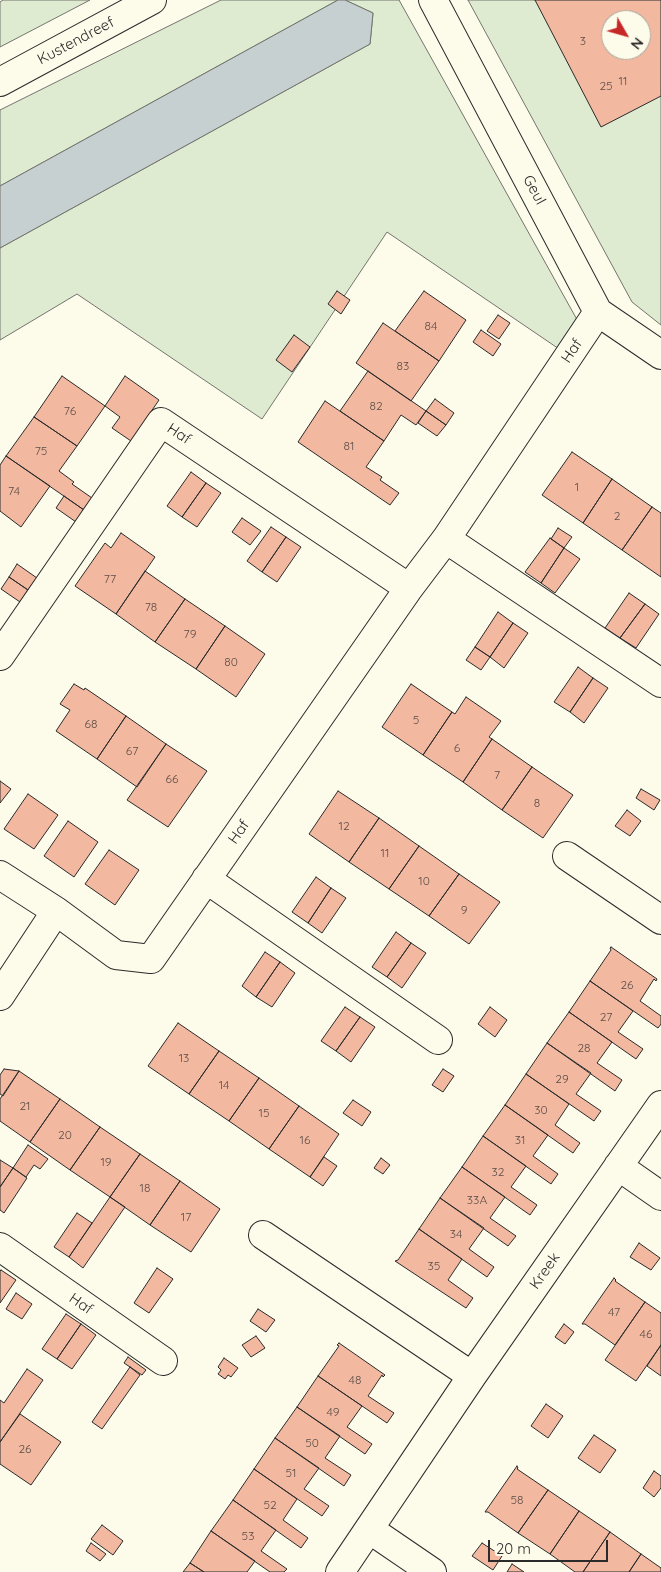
<!DOCTYPE html>
<html>
<head>
<meta charset="utf-8">
<style>
  body { margin:0 }
  #map { position:relative; width:661px; height:1572px; overflow:hidden; background:#fdfbea; font-family:Quicksand,sans-serif }
  canvas { display:block }
  .north { position:absolute; left:601px; top:10px; width:50px; height:50px; box-sizing:border-box; background:#fdfbea; border:1px solid #a9a89e; border-radius:50%; rotate:128deg; font-size:14px; font-weight:700; line-height:20px; text-align:center; color:#2b2b2b }
  .north::after { content:''; display:block; margin:auto; width:18px; height:22px; background:#c62828; clip-path:polygon(50% 0,100% 100%,50% 72%,0 100%) }
  .scale { position:absolute; left:488px; top:1540px; width:120px; height:22px; box-sizing:border-box; border:2px solid #2b2b2b; border-top:0; padding-left:6px; font-size:15px; line-height:18px; white-space:nowrap; color:#2b2b2b; -webkit-text-stroke:4px #fdfbea; paint-order:stroke }
</style>
</head>
<body>
<div id="map">
<canvas width="661" height="1572"></canvas>
<div class="north">N</div>
<div class="scale">20 m</div>
</div>
<script>
const c = document.querySelector('canvas').getContext('2d');
c.lineJoin = 'round';
function fillPath(path, color) { c.fillStyle = color; c.fill(path, 'evenodd'); }
const toPath = rows => new Path2D(rows.map(r => 'M' + r).join(''));
function stroke(path, color, width, dash) { c.strokeStyle = color; c.lineWidth = width; c.lineCap = dash ? 'butt' : 'round'; c.setLineDash(dash || []); c.stroke(path); }
function label(font, color, halo, rows, align = 'center') {
  c.font = font + ' Quicksand,sans-serif'; c.lineWidth = 4; c.setLineDash([]); c.textBaseline = 'middle'; c.strokeStyle = halo; c.fillStyle = color; for (const [text, x, y, turn = 0] of rows) {
    c.save(); c.translate(x, y); c.rotate((+turn || 0) * Math.PI / 180); c.textAlign = isNaN(turn) ? turn : align; if (halo) c.strokeText(text, 0, 0); c.fillText(text, 0, 0); c.restore();
  }
}
const green = toPath([
  [3,0,90,0,0,47,0,2,3,0],
  [221,0,338,0,0,186,0,110,221,0],
  [345,0,399,0,580,325,562,351,387,232,262,419,77,294,0,340,0,248,370,44,373,13,345,0],
  [468,0,661,0,661,325,632,302,468,0],
  [611,20,641,20,641,50,611,50,611,20]
]);
const water = toPath([
  [338,0,345,0,373,13,370,44,0,248,0,186,338,0]
]);
const building = toPath([
  [535,0,661,0,661,96,601,127,535,0],
  [611,20,641,20,641,50,611,50,611,20],
  [337,291,350,300,341,314,328,304,337,291],
  [424,291,466,320,439,361,395,331,424,291],
  [498,315,510,323,499,339,487,331,498,315],
  [383,323,439,361,411,401,356,363,383,323],
  [481,330,501,344,493,356,473,342,481,330],
  [294,335,310,347,292,372,276,360,294,335],
  [368,371,426,411,416,425,401,415,384,441,340,411,368,371],
  [62,376,105,406,77,446,34,417,62,376],
  [125,376,159,400,131,441,112,428,120,417,105,406,125,376],
  [435,399,454,413,446,425,426,411,435,399],
  [325,401,384,441,366,467,382,477,380,480,399,493,390,505,298,442,325,401],
  [426,411,446,425,437,436,418,423,426,411],
  [34,417,77,446,59,471,74,482,72,484,92,498,84,510,6,456,34,417],
  [572,452,612,479,583,523,542,495,572,452],
  [6,456,50,486,21,527,0,511,0,465,6,456],
  [191,472,206,483,182,517,167,506,191,472],
  [612,479,652,507,622,550,583,523,612,479],
  [206,483,221,493,197,527,182,517,206,483],
  [64,496,84,510,76,522,56,508,64,496],
  [652,507,661,513,661,577,622,550,652,507],
  [242,518,261,531,250,545,232,532,242,518],
  [271,527,286,537,262,572,247,561,271,527],
  [558,528,572,537,564,548,551,539,558,528],
  [121,533,155,557,116,614,75,586,105,543,111,548,121,533],
  [286,537,301,547,277,582,262,572,286,537],
  [550,538,564,548,541,583,525,572,550,538],
  [564,548,580,559,555,593,541,583,564,548],
  [17,564,37,578,28,590,9,577,17,564],
  [145,571,185,599,155,642,116,614,145,571],
  [9,577,28,590,20,602,1,589,9,577],
  [629,593,645,604,620,638,605,628,629,593],
  [185,599,225,626,196,669,155,642,185,599],
  [645,604,659,614,636,648,620,638,645,604],
  [498,612,513,623,490,657,475,647,498,612],
  [513,623,528,633,504,668,490,657,513,623],
  [225,626,265,654,236,697,196,669,225,626],
  [475,647,490,657,481,670,466,660,475,647],
  [578,667,593,678,570,712,554,702,578,667],
  [593,678,608,688,584,723,570,712,593,678],
  [74,684,84,690,85,688,126,716,97,759,56,731,70,710,60,704,74,684],
  [411,684,452,712,423,755,382,727,411,684],
  [466,697,501,721,489,737,492,739,463,782,423,755,452,712,455,714,466,697],
  [126,716,166,744,137,787,97,759,126,716],
  [492,739,532,767,502,810,463,782,492,739],
  [166,744,207,771,168,827,127,800,166,744],
  [532,767,573,795,543,838,502,810,532,767],
  [0,781,11,789,0,803,0,781],
  [641,789,660,800,654,810,636,798,641,789],
  [338,791,379,818,349,862,309,834,338,791],
  [28,794,58,815,34,849,4,829,28,794],
  [627,810,641,821,630,836,615,826,627,810],
  [379,818,419,846,389,889,349,862,379,818],
  [68,821,98,842,74,877,44,856,68,821],
  [419,846,459,874,429,916,389,889,419,846],
  [109,850,139,870,115,905,85,884,109,850],
  [459,874,500,902,469,944,429,916,459,874],
  [316,877,331,888,308,923,292,912,316,877],
  [331,888,346,898,322,933,308,923,331,888],
  [396,932,411,943,387,977,372,967,396,932],
  [411,943,426,953,402,988,387,977,411,943],
  [611,947,657,979,656,981,654,979,640,1001,661,1016,661,1024,658,1028,590,981,611,950,610,948,611,947],
  [265,952,280,962,256,997,242,986,265,952],
  [280,962,295,973,272,1007,256,997,280,962],
  [590,981,633,1011,618,1032,643,1049,636,1059,569,1012,590,981],
  [345,1007,360,1017,336,1051,321,1041,345,1007],
  [490,1007,507,1020,495,1037,478,1024,490,1007],
  [569,1012,612,1042,597,1063,622,1080,615,1091,547,1043,569,1012],
  [360,1017,375,1027,351,1062,336,1051,360,1017],
  [178,1023,219,1051,189,1094,148,1066,178,1023],
  [547,1043,591,1073,576,1094,601,1111,594,1121,526,1074,547,1043],
  [219,1051,259,1078,229,1121,189,1094,219,1051],
  [4,1069,19,1071,3,1096,0,1094,0,1075,4,1069],
  [443,1069,454,1076,443,1092,432,1085,443,1069],
  [19,1071,60,1099,30,1142,0,1121,0,1099,19,1071],
  [526,1074,569,1104,555,1125,580,1143,573,1153,505,1105,526,1074],
  [259,1078,299,1106,269,1149,229,1121,259,1078],
  [60,1099,100,1127,70,1170,30,1142,60,1099],
  [353,1100,371,1112,362,1126,343,1113,353,1100],
  [505,1105,548,1135,533,1156,558,1174,551,1184,483,1136,505,1105],
  [299,1106,339,1134,310,1177,269,1149,299,1106],
  [100,1127,140,1154,110,1197,70,1170,100,1127],
  [483,1136,526,1166,511,1187,537,1205,530,1215,462,1167,483,1136],
  [28,1145,48,1159,40,1169,34,1165,26,1177,13,1168,28,1145],
  [140,1154,180,1181,150,1225,110,1197,140,1154],
  [324,1157,337,1166,323,1186,310,1177,324,1157],
  [381,1158,390,1165,383,1174,374,1168,381,1158],
  [0,1160,13,1168,0,1187,0,1160],
  [462,1167,505,1197,490,1218,516,1236,508,1246,440,1198,462,1167],
  [13,1168,27,1178,4,1213,0,1210,0,1187,13,1168],
  [180,1181,220,1209,191,1252,150,1225,180,1181],
  [110,1197,125,1207,83,1268,69,1257,110,1197],
  [440,1198,484,1228,469,1249,494,1267,487,1277,419,1229,440,1198],
  [77,1213,92,1223,69,1257,54,1247,77,1213],
  [419,1229,462,1259,448,1280,473,1298,466,1308,395,1261,398,1260,419,1229],
  [639,1243,660,1258,651,1270,630,1257,639,1243],
  [157,1268,173,1279,149,1313,134,1303,157,1268],
  [1,1270,16,1280,0,1303,0,1271,1,1270],
  [614,1278,616,1280,615,1281,645,1302,615,1345,585,1324,582,1324,614,1278],
  [16,1293,32,1304,22,1319,6,1309,16,1293],
  [645,1302,661,1313,661,1345,636,1381,605,1360,645,1302],
  [258,1309,275,1320,266,1332,250,1321,258,1309],
  [66,1314,81,1324,57,1359,42,1349,66,1314],
  [81,1324,96,1335,72,1369,57,1359,81,1324],
  [564,1324,574,1332,565,1344,555,1337,564,1324],
  [256,1336,265,1348,251,1357,242,1345,256,1336],
  [339,1343,385,1375,383,1377,382,1375,368,1396,394,1413,387,1423,318,1376,339,1346,337,1345,339,1343],
  [661,1345,661,1376,647,1366,661,1345],
  [128,1357,146,1370,142,1375,124,1363,128,1357],
  [224,1358,238,1368,231,1377,228,1375,225,1379,218,1374,221,1370,218,1367,224,1358],
  [130,1367,140,1375,102,1429,92,1422,130,1367],
  [27,1369,43,1380,0,1442,0,1400,4,1403,27,1369],
  [318,1376,362,1406,347,1427,372,1444,365,1454,297,1407,318,1376],
  [546,1404,563,1416,548,1438,531,1426,546,1404],
  [297,1407,340,1436,325,1458,351,1475,344,1486,275,1438,297,1407],
  [20,1414,61,1442,31,1485,0,1464,0,1442,20,1414],
  [594,1435,616,1450,600,1473,578,1458,594,1435],
  [275,1438,319,1468,304,1489,329,1506,322,1516,254,1469,275,1438],
  [517,1466,518,1468,517,1469,548,1490,518,1533,488,1512,485,1512,517,1466],
  [254,1469,297,1499,283,1520,308,1538,301,1548,233,1500,254,1469],
  [654,1471,661,1476,661,1488,654,1497,643,1488,654,1471],
  [548,1490,579,1511,550,1554,518,1533,548,1490],
  [233,1500,276,1530,261,1551,287,1569,284,1572,270,1572,211,1531,233,1500],
  [579,1511,610,1532,583,1572,575,1572,550,1554,579,1511],
  [102,1525,123,1541,113,1555,91,1539,102,1525],
  [211,1531,255,1561,247,1572,204,1572,190,1563,211,1531],
  [610,1532,641,1554,629,1572,583,1572,610,1532],
  [91,1543,106,1554,100,1561,86,1551,91,1543],
  [482,1543,502,1556,493,1570,472,1556,482,1543],
  [641,1554,661,1568,661,1572,629,1572,641,1554],
  [190,1563,204,1572,183,1572,190,1563],
  [512,1564,524,1572,507,1572,512,1564]
]);
const minor = toPath([
  [433,0,598,312,661,355],
  [446,539,661,683],
  [0,656,161,422,409,588],
  [567,856,661,920],
  [0,875,56,911,116,955,151,959,409,588,446,539,598,312],
  [206,879,438,1040],
  [0,996,56,911],
  [618,1166,661,1196],
  [263,1235,472,1376],
  [0,1247,163,1361],
  [369,1529,432,1572],
  [340,1572,472,1376,661,1105]
]);
const major = toPath([
  [0,82,152,0]
]);
const numberNames = [
  ["3",583,41],
  ["11",623,81],
  ["25",606,86],
  ["84",431,326],
  ["83",403,366],
  ["82",376,406],
  ["76",70,411],
  ["81",349,446],
  ["75",41,451],
  ["1",577,487],
  ["74",14,491],
  ["2",617,516],
  ["77",110,579],
  ["78",151,607],
  ["79",190,634],
  ["80",231,662],
  ["5",416,720],
  ["68",91,724],
  ["6",457,748],
  ["67",132,751],
  ["7",497,775],
  ["66",172,779],
  ["8",537,803],
  ["12",344,826],
  ["11",385,853],
  ["10",424,881],
  ["9",464,910],
  ["26",627,985],
  ["27",606,1017],
  ["28",584,1048],
  ["13",184,1058],
  ["29",562,1079],
  ["14",224,1085],
  ["21",25,1106],
  ["30",541,1110],
  ["15",264,1113],
  ["20",65,1135],
  ["16",305,1140],
  ["31",520,1140],
  ["19",106,1162],
  ["32",498,1172],
  ["18",145,1188],
  ["33A",477,1200],
  ["17",186,1217],
  ["34",456,1234],
  ["35",434,1266],
  ["47",614,1312],
  ["46",646,1334],
  ["48",355,1380],
  ["49",333,1412],
  ["50",312,1443],
  ["26",25,1449],
  ["51",291,1473],
  ["58",517,1500],
  ["52",270,1505],
  ["53",248,1536]
];
const streetNames = [
  ["Kustendreef",76,41,-28],
  ["Geul",534,190,62],
  ["Haf",572,351,-56],
  ["Haf",179,434,34],
  ["Haf",239,832,-55],
  ["Kreek",545,1271,-55],
  ["Haf",81,1304,35]
];
fillPath(green, '#deebd1');
stroke(green, '#74746e', 1);
fillPath(water, '#c7d0d0');
stroke(water, '#74746e', 1);
fillPath(building, '#f2b8a0');
stroke(building, '#2b2b2b', 1);
stroke(minor, '#2b2b2b', 30);
stroke(major, '#2b2b2b', 30);
stroke(minor, '#fdfbea', 28);
stroke(major, '#fdfbea', 28);
label('12px', '#5d4e48', null, numberNames);
label('15px', '#2b2b2b', '#fdfbea', streetNames);
</script>
</body>
</html>
